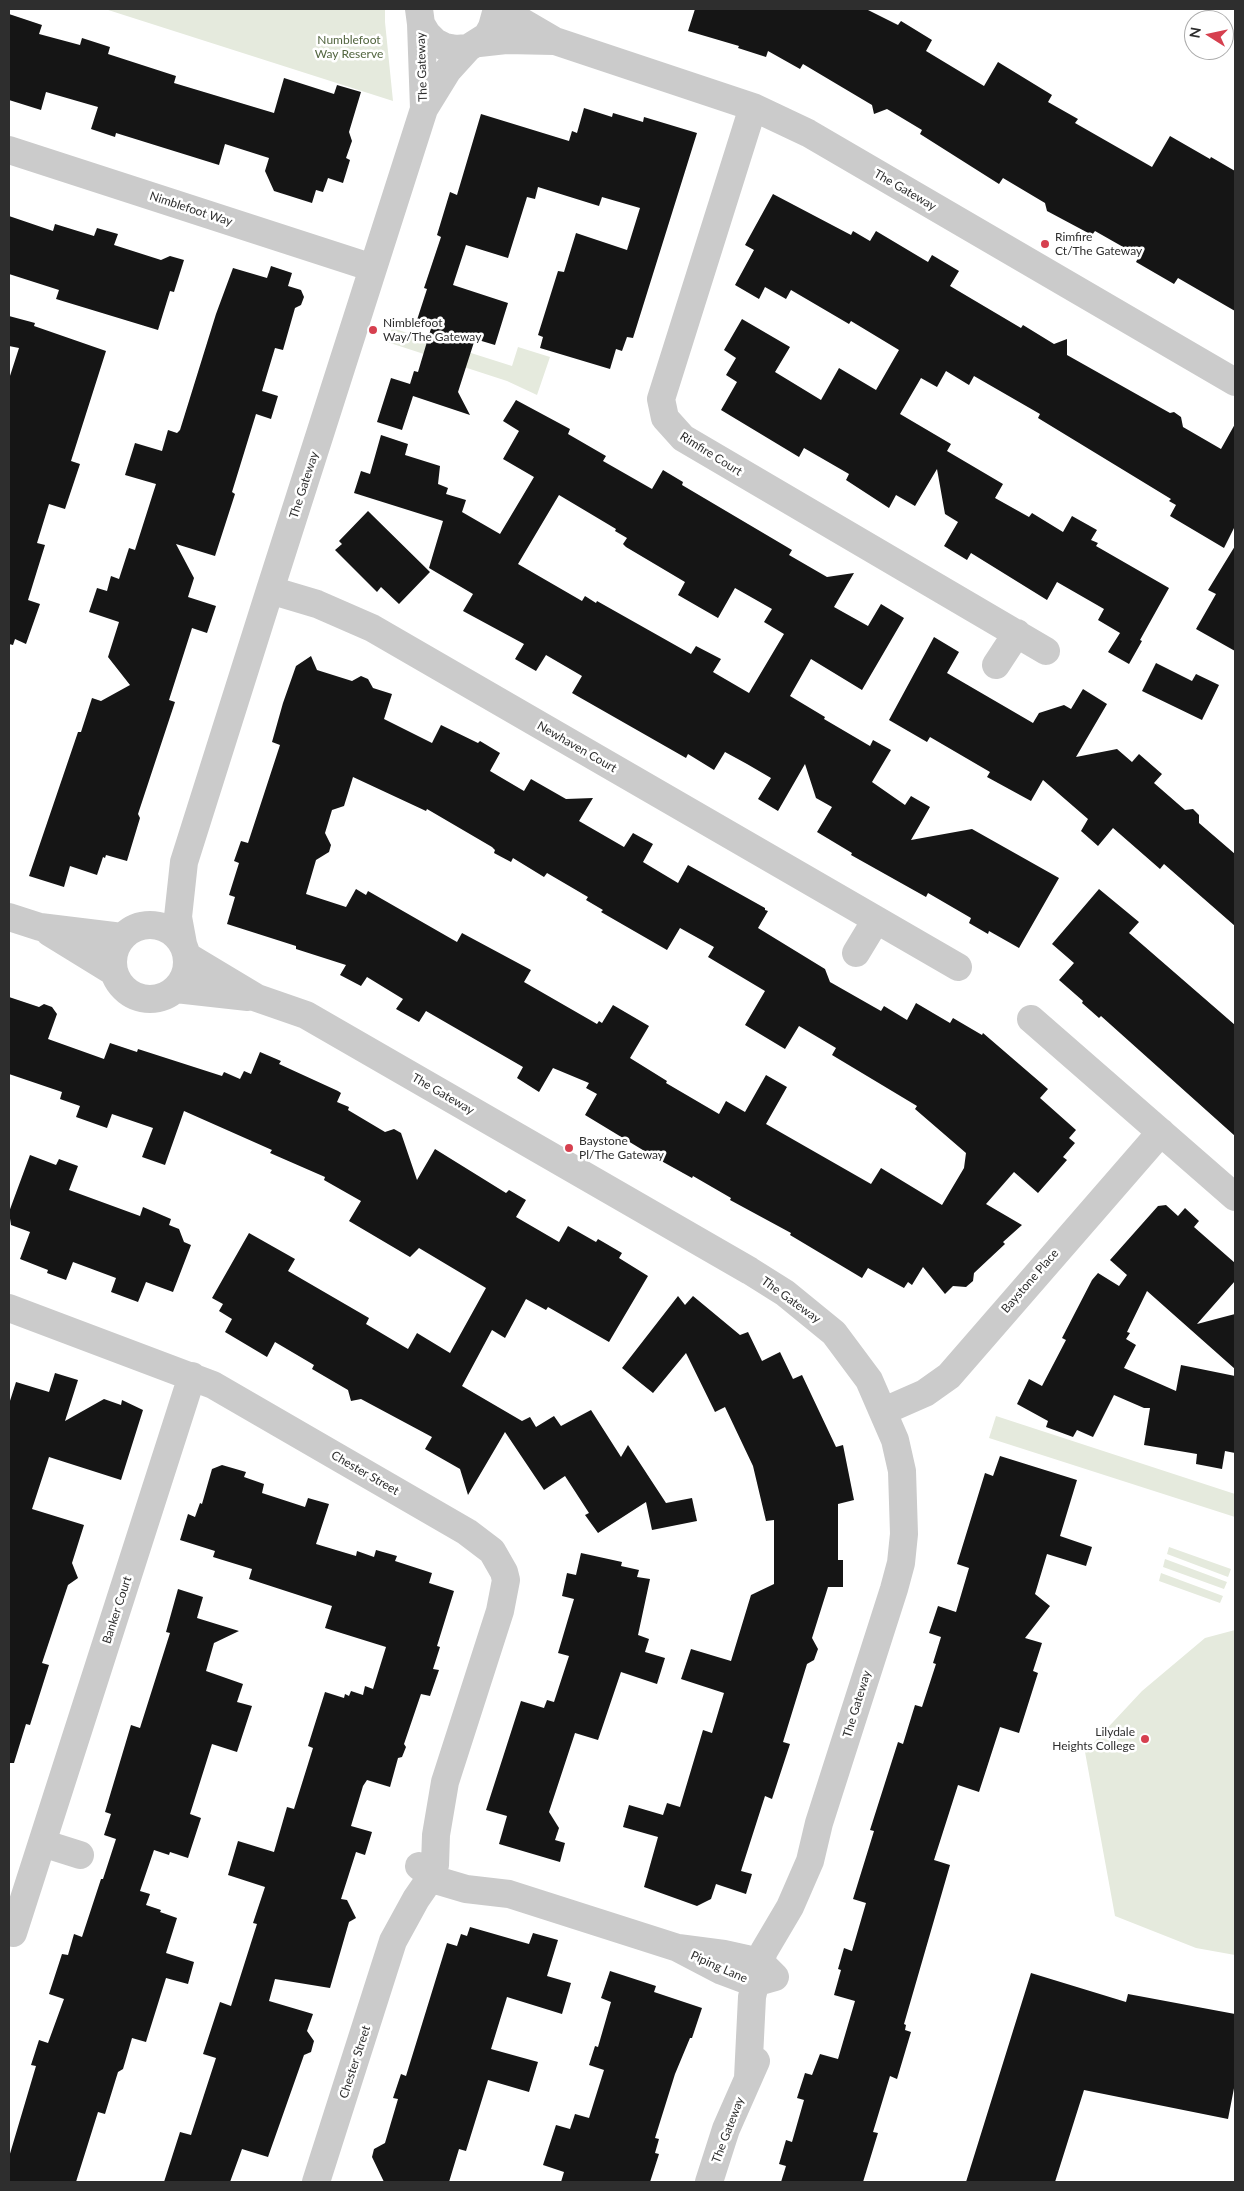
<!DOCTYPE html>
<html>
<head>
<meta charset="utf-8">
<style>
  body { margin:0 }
  #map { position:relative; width:1244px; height:2191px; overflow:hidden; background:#fff; font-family:Lato,sans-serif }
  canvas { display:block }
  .frame { position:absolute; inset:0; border:10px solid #2e2e2e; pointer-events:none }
  .north { position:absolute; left:1184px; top:10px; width:50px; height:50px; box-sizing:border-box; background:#fff; border:1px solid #ababab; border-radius:50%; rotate:280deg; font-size:14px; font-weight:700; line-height:20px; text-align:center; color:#2e2e2e }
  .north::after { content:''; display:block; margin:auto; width:18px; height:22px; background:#d6404f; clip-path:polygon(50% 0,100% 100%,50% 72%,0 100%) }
</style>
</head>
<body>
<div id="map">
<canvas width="1244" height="2191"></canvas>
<div class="frame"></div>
<div class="north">N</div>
</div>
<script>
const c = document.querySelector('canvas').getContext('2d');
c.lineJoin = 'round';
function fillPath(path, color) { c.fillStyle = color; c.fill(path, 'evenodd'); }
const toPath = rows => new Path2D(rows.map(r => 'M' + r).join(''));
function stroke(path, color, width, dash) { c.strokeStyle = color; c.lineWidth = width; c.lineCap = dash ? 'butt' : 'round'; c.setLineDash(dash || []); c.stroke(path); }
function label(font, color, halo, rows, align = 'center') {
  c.font = font + ' Lato,sans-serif'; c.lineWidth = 5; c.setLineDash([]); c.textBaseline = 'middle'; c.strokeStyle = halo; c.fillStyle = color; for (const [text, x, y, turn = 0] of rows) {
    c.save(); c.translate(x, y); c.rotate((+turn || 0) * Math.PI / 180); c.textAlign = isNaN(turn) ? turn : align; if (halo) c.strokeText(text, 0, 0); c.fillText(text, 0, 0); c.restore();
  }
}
const green = toPath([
  [105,9,385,9,385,22,393,101],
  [392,328,512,366,518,347,550,357,537,395,507,381,387,342],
  [996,1416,1235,1494,1235,1517,989,1438],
  [1169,1547,1231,1569,1228,1577,1167,1554],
  [1165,1559,1227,1582,1224,1589,1163,1567],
  [1161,1573,1223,1596,1220,1603,1159,1581],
  [1235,1630,1235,1955,1196,1948,1115,1916,1085,1752,1142,1691,1205,1638]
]);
const building = toPath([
  [695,9,866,9,898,25,901,21,932,40,926,51,984,86,998,62,1052,95,1048,102,1078,119,1075,123,1152,167,1170,136,1210,159,1211,157,1235,171,1235,311,1178,278,1174,284,1136,262,1139,256,1095,231,1092,235,1047,211,1045,203,1003,178,999,184,920,134,922,130,887,109,874,114,872,105,803,64,800,69,768,51,766,57,738,48,739,46,688,31],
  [9,14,42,25,39,34,80,45,82,38,110,47,108,54,176,76,174,83,274,113,284,78,334,94,337,85,361,92,349,132,352,141,346,158,350,160,343,183,328,178,323,192,316,190,312,203,274,191,265,171,269,158,225,144,219,165,116,133,115,137,91,129,98,107,46,92,41,110,9,100],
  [584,108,612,117,613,113,643,122,644,117,697,133,633,338,627,337,622,351,616,349,610,369,540,348,543,337,538,335,558,271,564,272,576,233,627,250,640,208,602,197,599,206,538,187,535,199,527,197,508,258,466,245,453,285,508,303,495,345,475,339,458,392,470,415,413,396,402,430,377,422,391,378,410,384,414,371,418,372,432,325,417,320,427,289,424,288,441,237,437,235,450,192,457,195,481,114,569,141,572,131,577,133],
  [773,194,851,235,853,231,870,241,876,231,928,262,932,255,959,271,950,286,1021,328,1023,325,1054,344,1067,339,1067,355,1170,413,1174,412,1181,417,1183,427,1221,449,1235,424,1235,526,1224,548,1170,516,1176,505,1169,501,1171,499,1038,418,1040,414,974,376,969,385,946,371,937,387,921,378,900,414,951,444,947,451,1003,484,995,498,1029,517,1032,513,1063,532,1072,516,1097,530,1091,540,1098,543,1096,546,1169,588,1140,640,1142,641,1129,664,1108,652,1120,633,1098,620,1104,609,1057,582,1047,600,971,553,967,560,944,546,958,522,945,514,937,469,915,506,896,495,889,508,846,480,849,474,804,448,799,457,721,410,737,382,726,375,736,358,724,350,742,319,790,347,775,372,821,400,839,368,876,390,899,350,851,321,849,324,791,290,786,299,765,287,759,299,735,285,754,250,745,245],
  [9,216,53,231,55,224,94,236,97,228,118,234,114,245,161,260,170,256,184,260,174,292,170,291,158,330,56,299,59,290,9,274],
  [271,266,292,273,288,286,301,290,304,297,301,305,295,308,283,350,275,348,262,391,278,396,271,419,256,414,232,492,235,494,215,556,176,544,194,578,188,597,216,606,207,633,192,628,169,700,175,702,138,814,140,818,127,861,106,855,105,858,103,857,97,875,70,866,64,887,29,876,78,732,81,732,92,698,101,701,130,685,108,657,119,622,89,612,97,588,107,591,111,576,119,579,129,548,135,550,156,484,125,475,135,443,162,451,168,430,177,433,180,430,216,314,233,268,267,278],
  [9,316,35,323,34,326,106,351,71,461,80,464,65,509,49,504,37,543,45,545,28,600,40,604,26,644,15,639,13,645,9,644,9,379,19,348,9,346],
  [516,400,570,429,568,434,606,456,603,461,652,489,663,470,683,482,682,485,792,550,789,555,827,577,854,573,834,607,868,626,881,604,904,618,862,690,811,659,790,696,825,717,824,719,870,746,873,740,891,750,872,782,905,805,911,796,930,807,911,840,972,829,1059,878,1019,948,989,931,988,934,969,923,971,918,928,893,926,897,851,855,852,853,817,832,832,807,816,798,805,764,778,811,758,799,771,778,747,764,725,752,714,770,688,754,686,758,572,693,582,676,546,655,536,671,515,659,524,644,463,611,473,594,429,568,443,521,354,493,361,471,370,474,381,435,408,444,405,455,440,466,438,484,448,488,446,494,466,500,462,512,500,534,534,477,503,459,519,431,503,421],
  [559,495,616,529,615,531,627,538,623,544,626,547,685,582,678,595,718,618,735,588,772,609,764,622,784,634,749,693,713,672,721,659,696,646,691,654,597,601,596,603,585,596,582,601,518,564],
  [368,511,430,572,399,604,381,587,377,592,335,550,342,544,339,541],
  [1235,546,1235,651,1196,629,1216,594,1208,590],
  [934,637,959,652,947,673,1033,723,1039,713,1064,705,1071,709,1083,689,1107,704,1076,757,1117,749,1132,762,1139,754,1162,774,1154,783,1185,810,1193,809,1199,815,1199,823,1235,854,1235,926,1164,864,1160,869,1113,828,1098,846,1081,831,1088,819,1043,780,1031,801,987,777,990,772,930,737,927,742,889,720],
  [311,656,317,670,352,681,361,676,368,679,373,688,392,694,384,719,432,743,441,725,478,743,480,741,500,753,490,771,524,791,531,779,566,799,593,798,579,821,624,847,633,833,653,844,643,862,678,883,688,865,765,908,765,910,768,911,758,928,825,969,830,982,881,1011,884,1006,907,1020,916,1003,950,1023,953,1018,982,1035,983,1033,1048,1089,1040,1098,1076,1130,1069,1138,1075,1143,1063,1157,1067,1160,1038,1193,1014,1172,986,1204,1022,1225,1003,1242,1005,1244,974,1273,973,1281,966,1287,953,1286,945,1294,923,1267,912,1285,908,1282,904,1288,868,1268,862,1278,790,1235,791,1233,730,1200,731,1198,693,1176,692,1178,656,1158,585,1115,597,1094,586,1088,589,1083,553,1068,539,1092,517,1078,523,1067,426,1011,419,1022,396,1009,403,999,367,977,361,986,340,975,346,965,296,949,296,946,227,924,235,897,229,895,239,863,234,861,241,841,248,843,280,745,272,742,283,703,296,666],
  [353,777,426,811,427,809,492,847,495,850,494,853,511,862,513,858,544,877,547,873,588,897,586,900,603,910,601,912,667,950,680,928,714,947,708,957,765,991,745,1025,785,1049,799,1026,836,1048,832,1055,917,1106,915,1109,966,1153,964,1168,942,1205,881,1168,871,1184,766,1124,787,1087,766,1075,745,1112,726,1101,719,1114,666,1083,667,1081,630,1058,649,1026,613,1005,602,1023,599,1021,597,1024,524,982,531,970,462,933,457,942,368,891,366,895,356,889,346,907,306,894,316,860,329,852,331,845,325,833,332,810,344,806],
  [1156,663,1192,681,1196,674,1219,685,1202,720,1142,691],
  [1099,889,1139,922,1129,933,1235,1025,1235,1136,1101,1016,1099,1018,1082,1003,1083,1001,1059,980,1074,963,1052,944],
  [9,997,39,1007,44,1004,52,1007,57,1014,48,1039,104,1059,110,1043,137,1052,138,1049,222,1076,224,1072,240,1079,244,1071,251,1074,260,1052,281,1061,279,1064,338,1091,341,1093,337,1102,349,1107,348,1110,385,1132,394,1129,401,1133,417,1180,435,1149,506,1193,509,1190,526,1200,516,1217,559,1242,568,1226,596,1242,598,1239,622,1253,619,1258,648,1276,609,1342,548,1307,546,1310,526,1299,505,1338,492,1330,462,1386,522,1421,530,1417,536,1427,554,1416,561,1426,591,1410,621,1457,628,1445,666,1503,692,1498,697,1521,652,1530,646,1502,598,1533,585,1515,589,1513,565,1476,544,1490,505,1432,468,1495,460,1469,425,1449,432,1437,361,1399,351,1401,348,1390,312,1369,314,1365,275,1342,267,1357,225,1332,232,1319,219,1311,223,1304,212,1298,249,1233,295,1259,288,1271,369,1318,366,1324,408,1349,417,1333,450,1353,486,1288,419,1248,410,1257,349,1221,361,1201,324,1180,325,1177,270,1153,272,1150,184,1111,165,1165,142,1157,153,1128,112,1114,107,1128,76,1117,80,1106,60,1099,62,1092,9,1074],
  [30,1155,56,1165,59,1159,78,1166,69,1190,140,1216,143,1207,171,1219,169,1225,179,1229,184,1242,191,1245,173,1292,146,1282,138,1302,111,1292,116,1278,73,1262,66,1280,47,1273,48,1270,20,1259,30,1232,11,1225,9,1212],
  [1166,1205,1178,1216,1185,1208,1199,1221,1194,1227,1235,1263,1235,1281,1197,1324,1235,1314,1235,1369,1147,1291,1127,1332,1130,1333,1126,1339,1136,1345,1124,1368,1176,1391,1181,1365,1235,1376,1235,1453,1225,1451,1222,1469,1196,1464,1197,1454,1144,1445,1150,1408,1144,1408,1114,1395,1093,1437,1077,1430,1073,1437,1046,1427,1048,1421,1017,1404,1029,1379,1042,1386,1066,1340,1062,1338,1092,1280,1098,1273,1119,1286,1127,1275,1110,1260,1158,1206],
  [678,1296,685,1305,693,1296,740,1335,748,1332,762,1361,780,1352,793,1379,802,1375,836,1447,843,1445,854,1500,838,1504,838,1560,843,1560,843,1587,828,1587,812,1638,818,1649,814,1660,807,1664,783,1742,790,1744,772,1799,765,1796,741,1871,752,1874,746,1894,716,1884,711,1899,697,1906,644,1887,658,1837,623,1827,629,1805,663,1815,667,1803,680,1807,703,1730,712,1733,724,1693,681,1679,691,1649,731,1661,751,1595,774,1584,774,1520,766,1521,753,1466,725,1407,715,1412,686,1353,653,1393,622,1368],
  [55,1373,78,1380,65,1421,104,1399,121,1405,122,1400,143,1410,121,1480,49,1457,32,1509,84,1525,72,1563,78,1578,68,1585,42,1663,49,1665,30,1725,26,1724,14,1763,9,1763,9,1404,16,1382,49,1392],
  [1000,1456,1077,1480,1060,1536,1092,1547,1086,1566,1047,1554,1035,1594,1050,1606,1025,1638,1042,1643,1033,1671,1038,1673,1019,1733,1000,1727,979,1792,958,1785,934,1860,950,1865,904,2024,906,2025,905,2030,911,2032,897,2079,890,2076,873,2132,878,2133,863,2182,781,2182,786,2166,779,2164,786,2140,792,2142,804,2100,797,2098,805,2073,812,2075,820,2054,838,2059,855,2001,834,1995,841,1970,838,1969,844,1948,852,1951,866,1903,853,1899,874,1831,870,1830,898,1742,903,1744,915,1705,922,1707,936,1664,933,1663,941,1637,929,1633,938,1606,956,1612,969,1568,957,1564,985,1473,993,1476],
  [222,1465,246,1472,244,1477,264,1484,262,1493,305,1507,308,1498,329,1504,316,1544,356,1556,357,1551,374,1557,376,1550,397,1556,395,1561,432,1573,429,1583,454,1591,437,1646,440,1647,433,1669,439,1670,430,1696,421,1694,404,1744,406,1747,402,1757,398,1758,390,1787,367,1780,363,1786,351,1826,372,1832,365,1855,356,1852,341,1899,347,1900,356,1918,349,1922,330,1988,275,1979,269,2001,313,2014,307,2031,314,2041,311,2052,304,2055,268,2157,242,2149,230,2182,164,2182,180,2132,191,2135,216,2058,203,2054,220,2002,231,2006,257,1924,253,1923,265,1887,228,1875,238,1841,274,1852,287,1807,294,1809,313,1748,308,1746,325,1692,344,1698,345,1694,349,1696,351,1691,363,1695,365,1686,373,1689,386,1647,325,1628,332,1606,249,1579,252,1569,213,1557,215,1551,180,1540,188,1514,195,1517,200,1503,202,1504,212,1469],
  [581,1553,622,1562,621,1566,639,1570,637,1577,650,1579,638,1635,649,1639,645,1652,665,1658,657,1684,621,1672,598,1740,575,1733,549,1812,559,1828,555,1840,565,1843,560,1862,499,1844,507,1816,486,1810,521,1701,544,1708,547,1700,554,1702,569,1656,558,1653,574,1599,562,1596,567,1573,576,1575],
  [178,1589,203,1597,197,1618,239,1631,214,1643,206,1671,243,1684,237,1702,252,1706,237,1752,212,1744,190,1814,201,1818,188,1858,170,1852,169,1855,154,1850,140,1891,150,1894,146,1905,161,1910,160,1912,177,1918,166,1953,194,1962,188,1984,166,1978,146,2042,132,2038,123,2069,118,2072,105,2114,98,2112,76,2182,9,2182,9,2157,36,2066,31,2065,39,2040,48,2043,64,1999,49,1994,62,1954,68,1955,74,1934,82,1937,101,1879,103,1879,116,1839,104,1835,111,1814,105,1812,131,1725,140,1728,170,1633,166,1632],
  [470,1927,529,1944,533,1933,558,1940,547,1976,571,1983,562,2014,507,1997,491,2049,538,2062,529,2092,488,2080,466,2151,459,2149,449,2182,384,2182,372,2157,374,2149,385,2143,398,2099,393,2098,401,2074,406,2076,447,1943,457,1946,461,1934,467,1936],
  [610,1971,656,1986,654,1992,702,2008,692,2038,690,2038,675,2074,655,2138,659,2139,655,2153,659,2154,650,2182,561,2182,564,2172,543,2165,556,2125,570,2129,575,2114,589,2118,604,2070,589,2065,595,2046,598,2047,611,2002,601,1998],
  [1031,1973,1126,2002,1128,1994,1235,2014,1235,2083,1228,2119,1084,2090,1055,2182,966,2182]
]);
const minor = toPath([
  [419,9,421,24,427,34,435,42,445,47,456,49,468,48,487,36,492,27,497,9],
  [500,9,555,41,753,107,808,133,1235,382],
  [421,24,424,109],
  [479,43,506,40,554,41],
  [753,107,661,399,665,418,683,438,1046,651],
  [9,150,373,268],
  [270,590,317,604,372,628,958,967],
  [996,665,1017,633],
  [9,917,40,927,122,937],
  '113 962a37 37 0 1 1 74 0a37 37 0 1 1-74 0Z',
  [49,932,114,972],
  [183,944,178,917,184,862,270,590,424,109,448,70,468,48],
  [856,953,876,920],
  [187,956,257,998,306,1015,750,1271,785,1293,834,1333,869,1380,895,1440,902,1471,904,1534,901,1563,894,1589,819,1823,810,1861,790,1907,764,1951,760,1962,752,1997,748,2078],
  [176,989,248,997],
  [1031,1019,1235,1197],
  [9,1308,213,1385,467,1532,492,1551,504,1572,506,1580,500,1611,445,1782,436,1835,435,1865,427,1883,416,1899,393,1941,316,2182],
  [884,1411,925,1393,949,1376,1161,1132],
  [42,1843,80,1855],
  [419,1866,439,1881,466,1889,509,1894,678,1948,722,1971,754,1983,775,1977,760,1962,724,1954,678,1948],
  [13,1933,192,1376],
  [709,2182,726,2129,756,2061]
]);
const markers = [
  [1045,244,5,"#d6404f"],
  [373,330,5,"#d6404f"],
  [569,1148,5,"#d6404f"],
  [1145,1739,5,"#d6404f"]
];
const parkNames = [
  ["Numblefoot",349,40],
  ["Way Reserve",349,54]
];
const streetNames = [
  ["The Gateway",422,67,-92],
  ["The Gateway",905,190,30],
  ["Nimblefoot Way",191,209,18],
  ["Rimfire Court",711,454,32],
  ["The Gateway",304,485,-72],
  ["Newhaven Court",577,747,30],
  ["The Gateway",443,1094,30],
  ["Baystone Place",1030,1281,-49],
  ["The Gateway",791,1300,36],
  ["Chester Street",365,1473,30],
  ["Banker Court",117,1610,-72],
  ["The Gateway",857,1704,-73],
  ["Piping Lane",719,1967,24],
  ["Chester Street",355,2062,-72],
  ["The Gateway",728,2130,-69]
];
const poiNames = [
  ["Rimfire",1055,237],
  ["Ct/The Gateway",1055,251],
  ["Nimblefoot",383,323],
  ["Way/The Gateway",383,337],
  ["Baystone",579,1141],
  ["Pl/The Gateway",579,1155],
  ["Lilydale",1135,1732,"right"],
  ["Heights College",1135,1746,"right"]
];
fillPath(green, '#e5eadd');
fillPath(building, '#151515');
stroke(minor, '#cbcbcb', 28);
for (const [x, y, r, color] of markers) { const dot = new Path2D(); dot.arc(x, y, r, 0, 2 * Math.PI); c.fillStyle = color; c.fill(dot); stroke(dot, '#fff', 2); }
label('12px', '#536640', '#fff', parkNames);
label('12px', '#2e2e2e', '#fff', streetNames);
label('12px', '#2e2e2e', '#fff', poiNames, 'left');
</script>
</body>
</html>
